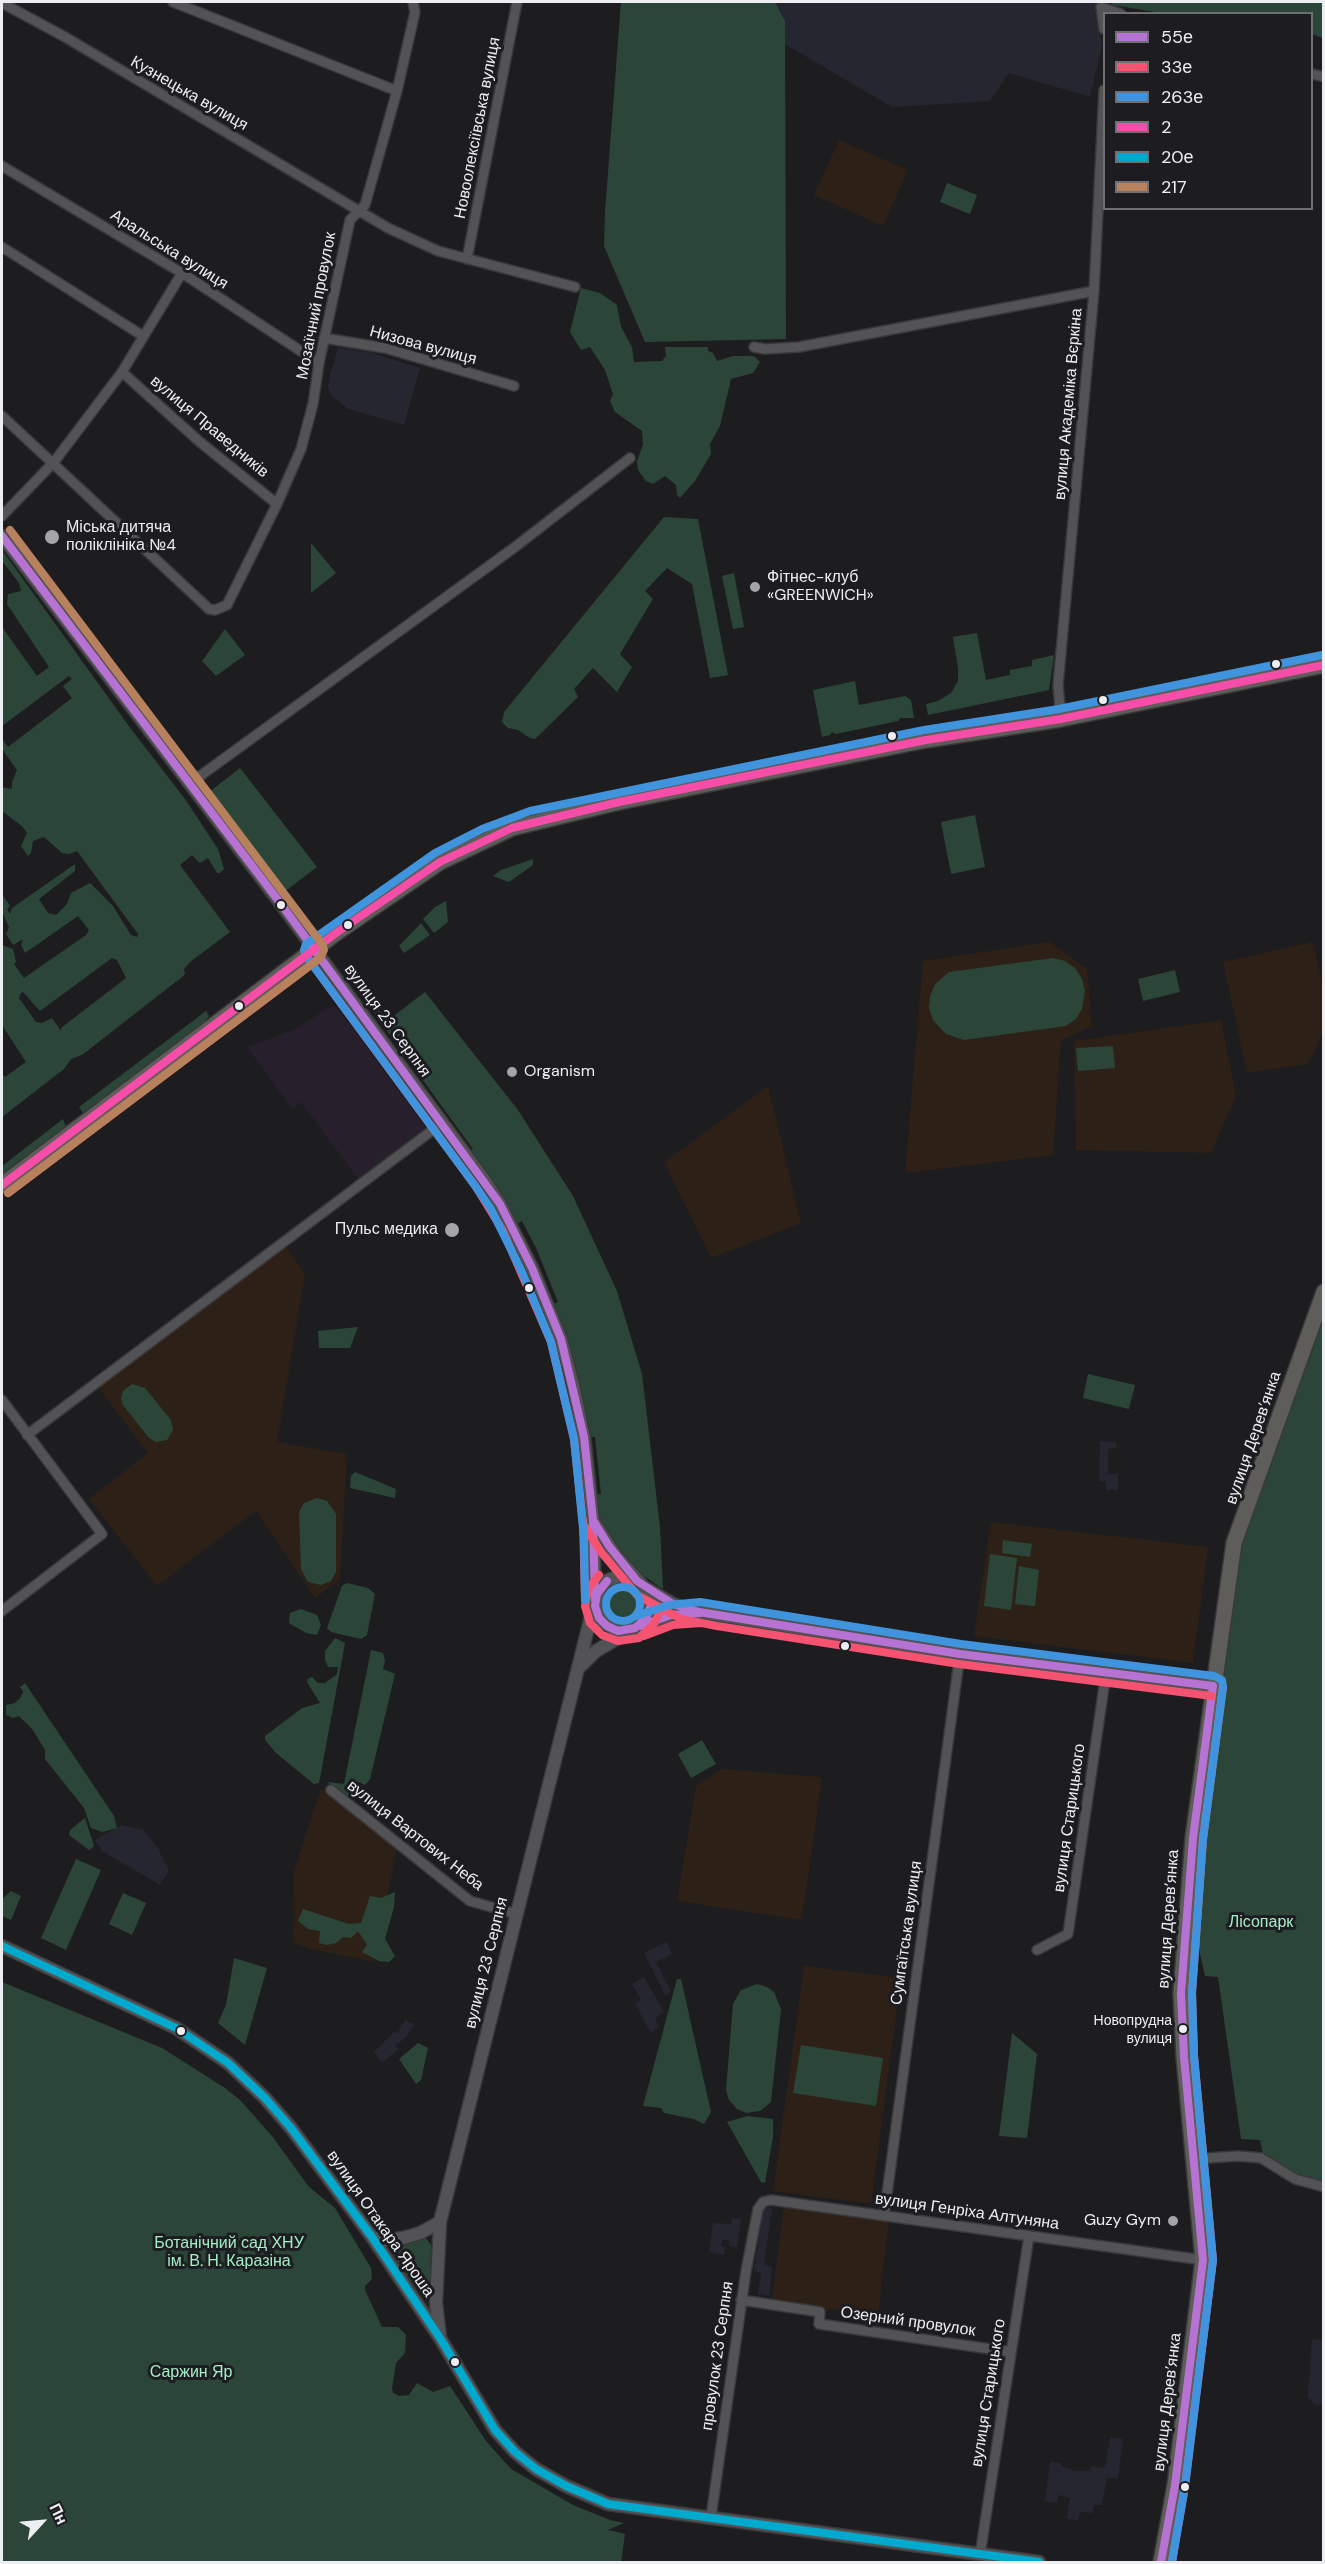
<!DOCTYPE html>
<html>
<head>
<meta charset="utf-8">
<style>
  body { margin:0 }
  #map { position:relative; width:1325px; height:2564px; overflow:hidden; background:#1d1d20; font-family:"DM Sans",sans-serif }
  canvas { display:block }
  .frame { position:absolute; inset:0; border:3px solid #edeef1; pointer-events:none }
  .legend { position:absolute; left:1103px; top:12px; width:210px; height:198px; box-sizing:border-box; background:#1c1c21; border:2px solid #707074; margin:0; padding:8px 10px; list-style:none; font-size:18px; color:#edeef1 }
  .legend li { display:flex; align-items:center; gap:12px; height:30px }
  .legend b { width:30px; border:2px solid #707074 }
  .north { position:absolute; left:12px; top:2492px; width:60px; height:60px; -webkit-text-stroke:4px #1c1c21; paint-order:stroke; rotate:64deg; font-size:16px; font-weight:700; line-height:24px; text-align:center; color:#edeef1 }
  .north::after { content:''; display:block; margin:auto; width:21px; height:27px; background:#edeef1; clip-path:polygon(50% 0,100% 100%,50% 72%,0 100%) }
</style>
</head>
<body>
<div id="map">
<canvas width="1325" height="2564"></canvas>
<div class="frame"></div>
<ul class="legend">
<li><b style="height:8px;background:#b673d3"></b>55е</li>
<li><b style="height:8px;background:#f65372"></b>33е</li>
<li><b style="height:8px;background:#4094de"></b>263е</li>
<li><b style="height:8px;background:#f54da8"></b>2</li>
<li><b style="height:8px;background:#00a9ce"></b>20е</li>
<li><b style="height:8px;background:#b6815c"></b>217</li>
</ul>
<div class="north">Пн</div>
</div>
<script>
const c = document.querySelector('canvas').getContext('2d');
c.lineJoin = 'round';
function fillPath(path, color) { c.fillStyle = color; c.fill(path, 'evenodd'); }
const toPath = rows => new Path2D(rows.map(r => 'M' + r).join(''));
function stroke(path, color, width, dash) { c.strokeStyle = color; c.lineWidth = width; c.lineCap = dash ? 'butt' : 'round'; c.setLineDash(dash || []); c.stroke(path); }
function label(font, color, halo, rows, align = 'center') {
  c.font = font + ' "DM Sans",sans-serif'; c.lineWidth = 6; c.setLineDash([]); c.textBaseline = 'middle'; c.strokeStyle = halo; c.fillStyle = color; for (const [text, x, y, turn = 0] of rows) {
    c.save(); c.translate(x, y); c.rotate((+turn || 0) * Math.PI / 180); c.textAlign = isNaN(turn) ? turn : align; if (halo) c.strokeText(text, 0, 0); c.fillText(text, 0, 0); c.restore();
  }
}
const commercial = toPath([
  [336,1006,427,1129,359,1180,301,1102,292,1109,247,1047,296,1029,329,1007]
]);
const built = toPath([
  [775,2,1096,2,1102,46,1090,97,1009,73,990,101,892,107,783,43,785,21],
  [338,348,369,352,420,368,404,425,348,409,332,396,328,387,330,375],
  [1100,1441,1116,1442,1116,1448,1108,1449,1108,1474,1118,1474,1118,1490,1106,1490,1106,1481,1099,1481],
  [121,1825,144,1830,157,1847,169,1871,160,1885,102,1851,95,1840],
  [666,1942,672,1954,656,1962,671,1992,665,1995,644,1953],
  [644,1977,664,2012,655,2018,659,2028,651,2033,635,2004,641,2000,632,1984],
  [405,2020,414,2024,406,2038,395,2045,398,2050,382,2062,374,2052,394,2032,397,2034],
  [763,2207,772,2208,764,2264,772,2267,769,2296,758,2294,761,2273,754,2271],
  [732,2218,741,2219,737,2247,729,2246,729,2240,722,2240,721,2246,725,2247,724,2255,709,2252,713,2223,731,2224],
  [1312,2339,1323,2340,1323,2405,1316,2405,1308,2397],
  [1110,2437,1123,2439,1118,2478,1107,2478,1102,2505,1094,2505,1092,2513,1080,2512,1078,2520,1067,2519,1070,2498,1058,2495,1057,2503,1045,2501,1050,2462,1061,2463,1061,2466,1076,2471,1090,2471,1091,2466,1105,2468]
]);
const education = toPath([
  [839,140,908,170,883,226,814,195],
  [1050,942,1087,969,1092,1027,1061,1040,1053,1155,905,1173,923,961],
  [1313,942,1323,989,1324,1028,1312,1058,1307,1064,1247,1073,1223,962],
  [1221,1020,1236,1096,1211,1153,1076,1150,1074,1041],
  [768,1086,801,1223,711,1258,664,1162],
  [285,1245,305,1274,277,1442,347,1454,340,1580,315,1598,256,1511,157,1586,89,1499,148,1453,98,1387],
  [991,1522,1208,1547,1193,1663,974,1636],
  [722,1769,818,1777,822,1779,802,1920,677,1901,696,1786],
  [321,1788,397,1847,374,1962,311,1949,293,1943,294,1871],
  [804,1966,901,1978,871,2204,773,2191],
  [784,2206,889,2220,878,2315,772,2302]
]);
const green = toPath([
  [621,2,775,2,785,21,786,339,645,342,604,246,605,212],
  [1111,2,1323,2,1323,38,1312,34,1312,14,1161,13,1113,5],
  [947,183,977,195,970,214,940,202],
  [581,288,600,293,617,305,621,327,632,347,634,362,662,361,666,356,665,347,708,347,708,351,713,353,717,361,733,356,754,356,760,362,753,373,731,379,720,426,710,444,711,454,695,481,680,498,677,495,676,485,665,476,653,484,646,481,638,470,637,461,643,445,642,431,615,412,610,401,613,394,605,370,590,347,581,350,570,332],
  [664,517,698,519,728,675,710,678,692,584,667,568,645,591,653,599,620,654,632,667,617,692,593,668,574,689,578,697,535,739,530,738,518,730,508,728,502,722,504,712],
  [311,543,336,573,311,593],
  [2,550,131,729,185,799,218,849,224,869,220,873,217,873,208,858,200,863,192,855,180,865,230,932,190,962,184,969,185,974,182,977,82,1055,71,1059,64,1069,2,1117,2,1073,5,1077,26,1062,2,1025,2,945,13,949,16,962,14,964,24,978,86,935,89,930,78,916,25,953,21,945,23,939,13,945,6,934,9,927,2,912,2,894,10,906,7,909,10,914,12,908,75,864,75,871,39,899,48,913,56,915,67,904,71,893,90,883,113,906,131,935,137,937,138,934,77,851,69,854,62,853,44,837,33,841,31,853,28,856,21,846,27,833,22,826,2,811,2,787,12,789,12,782,17,770,2,749,2,739,8,747,72,698,63,686,72,679,69,676,2,726,2,627,37,676,49,667,7,604,8,594,21,591,19,583,2,561],
  [112,958,117,960,126,978,61,1028,61,1031,52,1018,42,1023,36,1022,19,998,20,994,23,992,40,1011],
  [734,573,744,627,733,629,722,576],
  [225,629,245,655,216,676,202,661],
  [977,633,986,680,1010,675,1010,670,1032,666,1032,660,1054,655,1049,690,928,715,926,704,938,701,951,693,958,681,958,668,953,637],
  [855,681,859,705,905,696,911,700,914,718,900,718,898,721,836,734,832,732,830,735,822,737,813,690],
  [240,768,317,867,284,892,209,792],
  [975,815,985,867,951,874,941,822],
  [533,859,533,865,509,882,493,876,501,870],
  [446,901,448,922,434,933,423,919,435,907],
  [421,923,430,935,404,953,399,946],
  [1053,958,1065,961,1075,968,1082,979,1085,990,1082,1009,1076,1019,1066,1026,964,1040,946,1034,933,1020,929,1008,930,996,935,984,949,972],
  [1175,970,1180,992,1143,1001,1138,979],
  [425,992,518,1110,573,1196,617,1291,642,1374,660,1527,663,1589,638,1572,619,1553,597,1519,594,1495,601,1494,595,1437,588,1437,572,1354,566,1332,553,1304,558,1302,536,1248,522,1221,515,1225,468,1153,473,1149,363,998,367,995,387,1021],
  [206,1011,209,1016,198,1031,171,1050,169,1048,144,1067,144,1071,84,1115,79,1107],
  [1113,1046,1115,1068,1078,1071,1076,1048],
  [63,1119,66,1127,25,1161,20,1160,2,1174,2,1166],
  [1323,1315,1323,2183,1289,2173,1263,2154,1260,2140,1241,2139,1218,1977,1205,1976,1197,1940,1221,1669,1237,1557],
  [358,1327,350,1348,319,1348,318,1331],
  [1088,1374,1135,1385,1129,1409,1083,1398],
  [132,1384,145,1388,171,1420,173,1430,167,1440,156,1442,149,1438,123,1405,121,1398,123,1391],
  [355,1472,396,1489,395,1498,350,1488,351,1476],
  [317,1498,327,1501,336,1514,336,1572,331,1581,321,1585,308,1582,301,1569,299,1512,304,1503],
  [1003,1540,1032,1544,1030,1557,1002,1553],
  [990,1554,1017,1558,1011,1610,984,1606],
  [1019,1566,1039,1570,1035,1606,1015,1604],
  [347,1583,368,1588,375,1594,367,1635,361,1639,331,1632,327,1628,342,1586],
  '604 1604a19 19 0 1 1 38 0a19 19 0 1 1-38 0Z',
  [301,1609,317,1615,321,1625,317,1635,306,1633,289,1623,290,1613],
  [335,1638,345,1643,320,1778,319,1783,314,1784,276,1753,265,1740,265,1736,302,1708,320,1703,307,1682,308,1679,312,1677,318,1683,325,1683,337,1674,338,1667,328,1667,325,1660,325,1651],
  [371,1650,383,1653,385,1661,383,1669,395,1674,370,1779,365,1785,359,1782,352,1795,348,1797,327,1782,344,1784],
  [25,1683,114,1816,117,1828,102,1832,91,1828,84,1808,45,1759,45,1750,33,1730,19,1716,13,1718,6,1715,6,1705,15,1703,21,1697,23,1691,20,1687],
  [702,1740,716,1764,691,1778,678,1754],
  [85,1818,94,1846,89,1850,69,1835,70,1830],
  [76,1859,101,1870,66,1950,41,1938],
  [11,1891,21,1896,11,1920,2,1916,2,1899],
  [395,1892,394,1907,385,1939,395,1956,389,1962,379,1961,362,1952,367,1945,358,1931,351,1938,343,1937,336,1943,327,1945,319,1943,320,1931,308,1929,298,1921,303,1909,349,1924,361,1923,370,1896,381,1898],
  [123,1893,146,1903,132,1935,109,1924],
  [234,1958,267,1968,245,2045,218,2023,226,2005],
  [677,1979,681,1979,711,2112,704,2124,694,2119,664,2113,661,2108,643,2106],
  [2,1982,162,2048,225,2088,240,2100,272,2136,309,2187,335,2208,371,2268,372,2279,365,2286,365,2290,382,2327,398,2327,406,2335,405,2353,396,2363,392,2388,393,2393,399,2396,409,2395,417,2383,433,2392,450,2386,486,2441,511,2469,573,2505,610,2520,624,2523,608,2530,625,2534,621,2562,2,2562],
  [757,1984,767,1987,774,1992,781,2009,771,2102,760,2111,746,2113,737,2109,729,2100,726,2090,733,2004,741,1990],
  [1012,2033,1037,2054,1027,2138,999,2136],
  [418,2043,428,2048,421,2080,416,2084,399,2059],
  [801,2045,883,2058,876,2106,793,2093],
  [747,2116,773,2119,773,2137,765,2183,761,2182,727,2122],
  [425,2237,431,2245,430,2280,426,2287,419,2290,411,2285,392,2254,399,2243]
]);
const minor = toPath([
  [173,2,397,91],
  [2,3,65,37,388,228,438,251,575,287],
  [1104,29,1101,7,1121,14],
  [1312,74,1324,77],
  [2,166,182,273,319,363],
  [2,247,143,336],
  [467,259,517,2],
  [324,338,385,348,514,386],
  [754,347,765,349,799,347,1094,291],
  [122,372,200,442,277,504],
  [2,416,209,609,215,610,227,605,277,504,301,449,313,404,319,363,350,220,365,205,397,91,415,12,413,2],
  [2,516,54,462,122,372,182,273],
  [1061,719,1058,685,1094,291,1104,90],
  [189,784,515,547,630,458],
  [2,1400,102,1534,2,1611],
  [27,1435,442,1123],
  [331,1790,470,1901,516,1914],
  [1037,1950,1068,1934,1106,1673],
  [1193,2159,1238,2156,1261,2158,1295,2179,1324,2187],
  [884,2216,960,1654],
  [741,2300,820,2312,819,2324,1011,2352],
  [711,2517,746,2271,758,2209,763,2202,771,2200,1203,2260],
  [980,2555,1029,2236]
]);
const tertiary = toPath([
  [2,536,281,904,485,1181,500,1204,532,1268,561,1339,573,1385,584,1437,593,1520,595,1600,440,2222,436,2303,440,2338],
  [596,1525,616,1556,644,1587,673,1604,692,1611],
  [637,1581,620,1576,608,1580,600,1588,595,1606,602,1622,618,1631,630,1630,640,1626,650,1610,650,1600,644,1587],
  [640,1626,671,1615,699,1612,960,1654,1213,1686],
  [582,1665,596,1651,628,1632],
  [2,1946,176,2028,228,2063,265,2098,291,2128,372,2237,440,2338,495,2430,515,2452,536,2469,566,2486,608,2504,1039,2562],
  [372,2237,385,2240,403,2238,420,2233,440,2222]
]);
const primary = toPath([
  [2,1185,336,933,440,862,512,828,619,802,926,740,1061,719,1324,665],
  [1161,2562,1175,2485,1203,2260,1184,2057,1181,1993,1193,1838,1234,1543,1324,1292]
]);
const bus1 = toPath([
  [2,536,281,904,500,1204,532,1268,561,1339,584,1437,593,1520,609,1546,637,1581,673,1604,699,1612,960,1654,1213,1686],
  [593,1521,595,1600],
  [607,1581,597,1594,595,1606,599,1618,607,1626,618,1631,635,1628,646,1618,650,1608],
  [640,1626,671,1615,700,1613],
  [1161,2562,1175,2485,1203,2260,1184,2057,1181,1993,1193,1838,1213,1686]
]);
const bus2 = toPath([
  [306,956,476,1187,503,1231,551,1342,574,1439,583,1524,601,1552,637,1595,681,1619,717,1626,959,1664,1212,1696],
  [8,1193,320,958],
  [583,1520,585,1600],
  [599,1575,588,1589,585,1606,590,1623,602,1635,618,1641,639,1638,654,1624,660,1612],
  [644,1636,673,1625,701,1623],
  [1172,2562,1185,2486,1213,2260,1194,2056,1192,1993,1203,1839,1223,1687]
]);
const bus3 = toPath([
  '606 1604a17 17 0 1 1 34 0a17 17 0 1 1-34 0Z',
  [585,1600,584,1538,574,1439,551,1342,522,1272,491,1209,476,1187,306,956,304,950,306,944,435,853,482,829,530,811,924,730,1059,709,1322,655],
  [636,1616,669,1605,700,1602,961,1644,1214,1676,1222,1680,1223,1687,1203,1839,1192,1993,1194,2056,1213,2260,1185,2486,1172,2562]
]);
const bus4 = toPath([
  [2,1185,336,933,440,862,512,828,619,802,926,740,1061,719,1324,665]
]);
const bus5 = toPath([
  [2,1946,176,2028,228,2063,265,2098,291,2128,372,2237,440,2338,495,2430,515,2452,536,2469,566,2486,608,2504,1039,2562]
]);
const bus6 = toPath([
  [8,1193,320,958,324,950,322,944,10,530]
]);
const markers = [
  [52,537,8,"#a4a5a8"],
  [755,587,6,"#a4a5a8"],
  [1276,664,5,"#edeef1"],
  [1103,700,5,"#edeef1"],
  [892,736,5,"#edeef1"],
  [281,905,5,"#edeef1"],
  [348,925,5,"#edeef1"],
  [239,1006,5,"#edeef1"],
  [512,1072,6,"#a4a5a8"],
  [452,1230,8,"#a4a5a8"],
  [529,1288,5,"#edeef1"],
  [845,1646,5,"#edeef1"],
  [1183,2029,5,"#edeef1"],
  [181,2031,5,"#edeef1"],
  [1173,2221,6,"#a4a5a8"],
  [455,2362,5,"#edeef1"],
  [1185,2487,5,"#edeef1"]
];
const busNames = [
  ["Новопрудна",1172,2021],
  ["вулиця",1172,2039]
];
const streetNames = [
  ["Кузнецька вулиця",189,94,30],
  ["Новоолексіївська вулиця",478,128,-79],
  ["Аральська вулиця",169,250,32],
  ["Мозаїчний провулок",317,306,-79],
  ["Низова вулиця",423,346,15],
  ["вулиця Академіка Вєркіна",1069,404,-85],
  ["вулиця Праведників",209,427,40],
  ["вулиця 23 Серпня",387,1021,54],
  ["вулиця Дерев’янка",1254,1438,-71],
  ["вулиця Старицького",1070,1818,-82],
  ["вулиця Вартових Неба",415,1836,38],
  ["вулиця Дерев’янка",1169,1919,-86],
  ["Сумгаїтська вулиця",907,1933,-82],
  ["вулиця 23 Серпня",487,1963,-76],
  ["вулиця Генріха Алтуняна",967,2212,8],
  ["вулиця Отакара Яроша",380,2224,55],
  ["Озерний провулок",908,2322,8],
  ["провулок 23 Серпня",718,2356,-82],
  ["вулиця Старицького",989,2393,-81],
  ["вулиця Дерев’янка",1168,2402,-83]
];
const poiNames = [
  ["Міська дитяча",66,528],
  ["поліклініка №4",66,546],
  ["Фітнес-клуб",767,578],
  ["«GREENWICH»",767,596],
  ["Organism",524,1072],
  ["Пульс медика",438,1230,"right"],
  ["Guzy Gym",1161,2221,"right"]
];
const parkNames = [
  ["Лісопарк",1261,1923],
  ["Ботанічний сад ХНУ",229,2244],
  ["ім. В. Н. Каразіна",229,2262],
  ["Саржин Яр",191,2373]
];
fillPath(commercial, '#281f2c');
fillPath(built, '#25262f');
fillPath(education, '#2d2016');
fillPath(green, '#2b4638');
stroke(minor, '#39393c', 12);
stroke(tertiary, '#39393c', 15);
stroke(primary, '#39393c', 18);
stroke(minor, '#535355', 9);
stroke(tertiary, '#535355', 12);
stroke(primary, '#5e5d59', 15);
stroke(bus1, '#b673d3', 8);
stroke(bus2, '#f65372', 8);
stroke(bus3, '#4094de', 8);
stroke(bus4, '#f54da8', 8);
stroke(bus5, '#00a9ce', 8);
stroke(bus6, '#b6815c', 8);
for (const [x, y, r, color] of markers) { const dot = new Path2D(); dot.arc(x, y, r, 0, 2 * Math.PI); c.fillStyle = color; c.fill(dot); stroke(dot, '#1c1c21', 2); }
label('14px', '#edeef1', '#1c1c21', busNames, 'right');
label('16px', '#edeef1', '#1c1c21', streetNames);
label('16px', '#edeef1', '#1c1c21', poiNames, 'left');
label('16px', '#a4edc4', '#1c1c21', parkNames);
</script>
</body>
</html>
